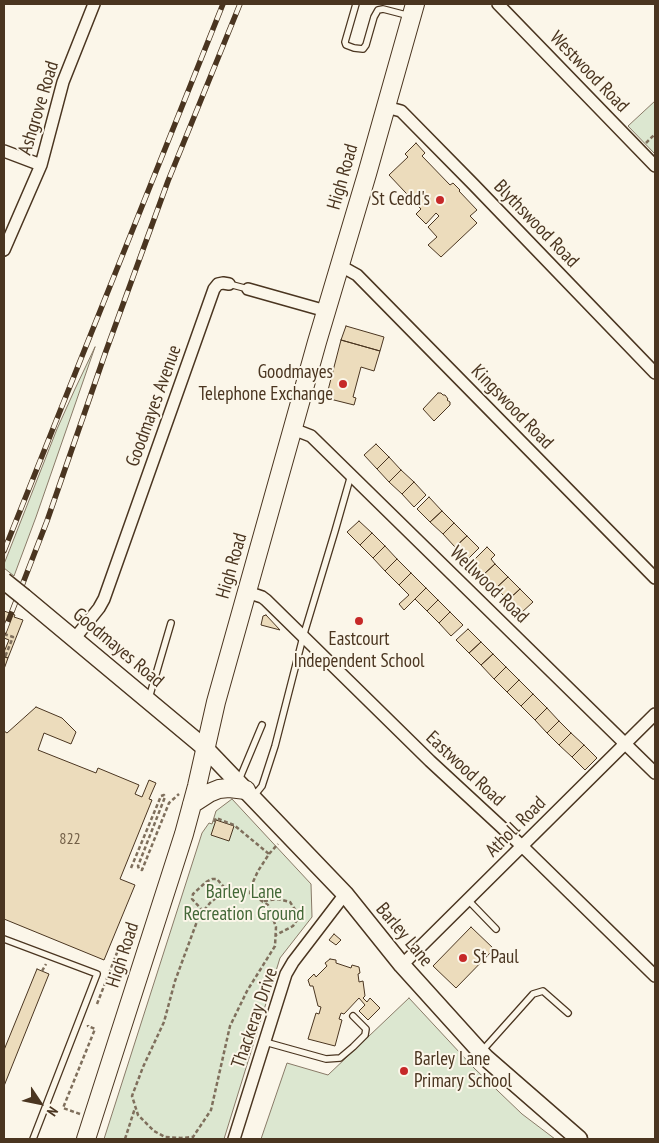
<!DOCTYPE html>
<html>
<head>
<meta charset="utf-8">
<style>
  body { margin:0 }
  #map { position:relative; width:659px; height:1143px; overflow:hidden; background:#fbf6e9; font-family:"PT Sans Narrow",sans-serif }
  canvas { display:block }
  .frame { position:absolute; inset:0; border:5px solid #4a3520; pointer-events:none }
  .north { position:absolute; left:15px; top:1078px; width:50px; height:50px; -webkit-text-stroke:4px #fbf6e9; paint-order:stroke; rotate:124deg; font-size:14px; font-weight:700; line-height:20px; text-align:center; color:#4a3520 }
  .north::after { content:''; display:block; margin:auto; width:18px; height:22px; background:#4a3520; clip-path:polygon(50% 0,100% 100%,50% 72%,0 100%) }
</style>
</head>
<body>
<div id="map">
<canvas width="659" height="1143"></canvas>
<div class="frame"></div>
<div class="north">N</div>
</div>
<script>
const c = document.querySelector('canvas').getContext('2d');
c.lineJoin = 'round';
function fillPath(path, color) { c.fillStyle = color; c.fill(path, 'evenodd'); }
const toPath = rows => new Path2D(rows.map(r => 'M' + r).join(''));
function stroke(path, color, width, dash) { c.strokeStyle = color; c.lineWidth = width; c.lineCap = dash ? 'butt' : 'round'; c.setLineDash(dash || []); c.stroke(path); }
function label(font, color, halo, rows, align = 'center') {
  c.font = font + ' "PT Sans Narrow",sans-serif'; c.lineWidth = 4; c.setLineDash([]); c.textBaseline = 'middle'; c.strokeStyle = halo; c.fillStyle = color; for (const [text, x, y, turn = 0] of rows) {
    c.save(); c.translate(x, y); c.rotate((+turn || 0) * Math.PI / 180); c.textAlign = isNaN(turn) ? turn : align; if (halo) c.strokeText(text, 0, 0); c.fillText(text, 0, 0); c.restore();
  }
}
const green = toPath([
  [655,101,655,154,628,126,655,101],
  [95,347,36,517,14,576,4,568,4,564,57,429,75,389,95,347],
  [232,799,311,884,312,917,280,958,224,1139,104,1139,202,833,209,823,212,824,216,811,232,799],
  [409,998,474,1068,522,1114,555,1139,261,1139,287,1063,328,1075,409,998]
]);
const building = toPath([
  [416,143,425,153,422,156,450,185,453,183,460,190,459,191,477,210,470,216,477,223,441,257,428,245,437,237,428,227,439,216,436,213,426,224,416,214,421,209,389,175,408,157,405,154,416,143],
  [346,326,384,337,380,351,341,340,346,326],
  [341,340,380,351,374,371,361,367,353,397,356,398,354,405,326,398,341,340],
  [438,393,441,393,443,395,445,395,448,399,447,400,450,402,450,405,434,421,423,409,438,393],
  [376,444,389,457,377,469,364,455,376,444],
  [389,457,401,470,389,482,377,469,389,457],
  [401,470,414,482,402,494,389,482,401,470],
  [414,482,426,495,414,507,402,494,414,482],
  [429,497,442,511,430,522,417,509,429,497],
  [442,511,454,523,443,534,430,522,442,511],
  [359,521,372,533,360,545,347,532,359,521],
  [454,523,467,536,455,547,443,534,454,523],
  [372,533,385,546,373,558,360,545,372,533],
  [467,536,479,548,467,560,455,547,467,536],
  [385,546,397,559,385,571,373,558,385,546],
  [487,547,495,555,491,559,495,564,483,575,471,563,487,547],
  [397,559,411,573,399,585,385,571,397,559],
  [495,564,508,577,496,588,483,575,495,564],
  [411,573,426,588,404,610,399,604,409,595,399,585,411,573],
  [508,577,520,589,508,600,496,588,508,577],
  [426,588,438,600,427,611,415,599,426,588],
  [520,589,533,602,521,613,508,600,520,589],
  [438,600,450,612,439,623,427,611,438,600],
  [4,611,15,615,14,617,23,620,8,658,4,656,4,652,9,640,4,638,4,611],
  [450,612,463,625,451,636,439,623,450,612],
  [266,615,280,630,261,625,263,616,266,615],
  [468,629,481,642,469,653,456,640,468,629],
  [481,642,493,654,481,665,469,653,481,642],
  [493,654,506,667,494,679,481,665,493,654],
  [4,657,8,658,4,669,4,657],
  [506,667,519,680,507,692,494,679,506,667],
  [519,680,533,694,521,706,507,692,519,680],
  [533,694,547,708,535,720,521,706,533,694],
  [36,707,62,718,76,732,71,744,44,733,38,750,96,773,98,768,139,785,135,794,142,797,149,780,156,783,149,799,152,800,120,879,135,885,104,960,4,919,4,731,7,733,36,707],
  [547,708,559,721,547,733,535,720,547,708],
  [559,721,571,733,559,745,547,733,559,721],
  [571,733,584,745,572,757,559,745,571,733],
  [584,745,597,758,585,770,572,757,584,745],
  [216,820,234,826,229,841,211,835,216,820],
  [471,927,494,949,456,988,433,966,471,927],
  [334,934,341,940,336,945,329,940,334,934],
  [330,959,336,960,336,963,351,968,352,965,359,967,360,973,358,974,359,982,363,981,365,996,363,998,367,1002,370,998,380,1008,368,1020,359,1011,365,1005,359,998,344,1014,341,1013,339,1019,342,1020,335,1046,308,1039,316,1013,319,1014,321,1007,318,1006,313,986,310,986,308,980,314,974,316,977,327,966,325,963,330,959],
  [37,969,49,974,4,1086,4,1050,37,969]
]);
const path = toPath([
  [646,143,655,134],
  [4,634,13,637,5,657],
  [214,822,216,818,234,825,269,854,258,871,253,882,250,893],
  [269,854,278,844],
  [131,868,161,796,164,795,165,797,138,866,139,869,142,870,169,803,179,794],
  [223,892,239,892,250,893,268,905,276,927,275,946,247,991,230,1026,211,1110,193,1137,181,1138,165,1137,154,1131,138,1115,132,1096,143,1067,164,1022,175,981,199,916,210,903,223,892],
  [264,901,278,899,290,902,296,911,297,920,293,926,276,935],
  [203,911,192,899,193,894,206,882,212,879,217,879,228,892],
  [42,971,46,964],
  [97,1004,120,945],
  [80,1114,63,1108,95,1029,88,1026,88,1025],
  [125,1139,135,1108]
]);
const lane = toPath([
  [356,4,345,42,346,45,354,48,363,49,366,45,374,17,378,10,383,9,410,16],
  [229,284,248,289],
  [149,698,171,623],
  [239,780,262,725],
  [253,797,262,786,275,746,303,637,335,531,351,475],
  [468,900,496,929],
  [4,939,97,974,33,1139],
  [265,1042,326,1059,340,1058,353,1047,365,1035,366,1029,353,1016],
  [482,1051,533,994,543,991,568,1013]
]);
const street = toPath([
  [498,4,655,166],
  [386,107,401,111,404,114,473,184,655,373],
  [4,151,41,165],
  [4,250,41,165,63,82,94,4],
  [339,265,357,275,655,578],
  [248,289,326,311],
  [293,429,311,436,655,773],
  [247,592,262,597,266,600,430,761,522,846,655,976],
  [75,638,99,608,104,599,214,289,218,284,223,283,229,284],
  [402,965,655,714],
  [234,1139,286,974,293,962,345,894]
]);
const secondary = toPath([
  [24,597,205,748,345,894,402,965,486,1058,579,1139]
]);
const primary = toPath([
  [192,804,209,793,219,789,229,788,246,790],
  [86,1139,184,834,197,786,216,702,317,342,367,174,415,4]
]);
const rail = toPath([
  [4,551,223,4],
  [4,632,47,521,106,351,168,181,240,4]
]);
const secondaryBridge = toPath([
  [4,581,24,597]
]);
const markers = [
  [440,200,5,"#c62828"],
  [343,384,5,"#c62828"],
  [359,621,5,"#c62828"],
  [463,958,5,"#c62828"],
  [404,1071,5,"#c62828"]
];
const numberNames = [
  ["822",70,839]
];
const streetNames = [
  ["Westwood Road",589,72,46],
  ["Ashgrove Road",39,108,-73],
  ["High Road",343,177,-74],
  ["Blythswood Road",536,224,46],
  ["Goodmayes Avenue",154,406,-70],
  ["Kingswood Road",512,407,46],
  ["High Road",232,566,-74],
  ["Wellwood Road",489,585,44],
  ["Goodmayes Road",118,648,40],
  ["Eastwood Road",465,769,43],
  ["Atholl Road",516,827,-45],
  ["Barley Lane",404,935,50],
  ["High Road",123,955,-72],
  ["Thackeray Drive",255,1018,-71]
];
const poiNames = [
  ["St Cedd's",430,200],
  ["Goodmayes",333,373],
  ["Telephone Exchange",333,395],
  ["Eastcourt",359,640,"center"],
  ["Independent School",359,662,"center"],
  ["St Paul",473,958,"left"],
  ["Barley Lane",414,1060,"left"],
  ["Primary School",414,1082,"left"]
];
const parkNames = [
  ["Barley Lane",244,893],
  ["Recreation Ground",244,915]
];
fillPath(green, '#dce7d0');
stroke(green, '#887966', 1);
fillPath(building, '#ecdcbc');
stroke(building, '#4a3520', 1);
stroke(lane, '#4a3520', 8);
stroke(street, '#4a3520', 14);
stroke(secondary, '#4a3520', 19);
stroke(primary, '#4a3520', 20);
stroke(path, '#7f6f5c', 2.5, [4, 2.5]);
stroke(lane, '#fbf6e9', 5.5);
stroke(street, '#fbf6e9', 11);
stroke(secondary, '#fbf6e9', 16);
stroke(primary, '#fbf6e9', 18);
stroke(rail, '#4a3520', 5.5);
stroke(rail, '#fbf6e9', 4, [11]);
stroke(secondaryBridge, '#4a3520', 19, []);
stroke(secondaryBridge, '#fbf6e9', 16);
for (const [x, y, r, color] of markers) { const dot = new Path2D(); dot.arc(x, y, r, 0, 2 * Math.PI); c.fillStyle = color; c.fill(dot); stroke(dot, '#fbf6e9', 2); }
label('16px', '#725f47', null, numberNames);
label('19px', '#4a3520', '#fbf6e9', streetNames);
label('19px', '#4a3520', '#fbf6e9', poiNames, 'right');
label('19px', '#436837', '#fbf6e9', parkNames);
</script>
</body>
</html>
